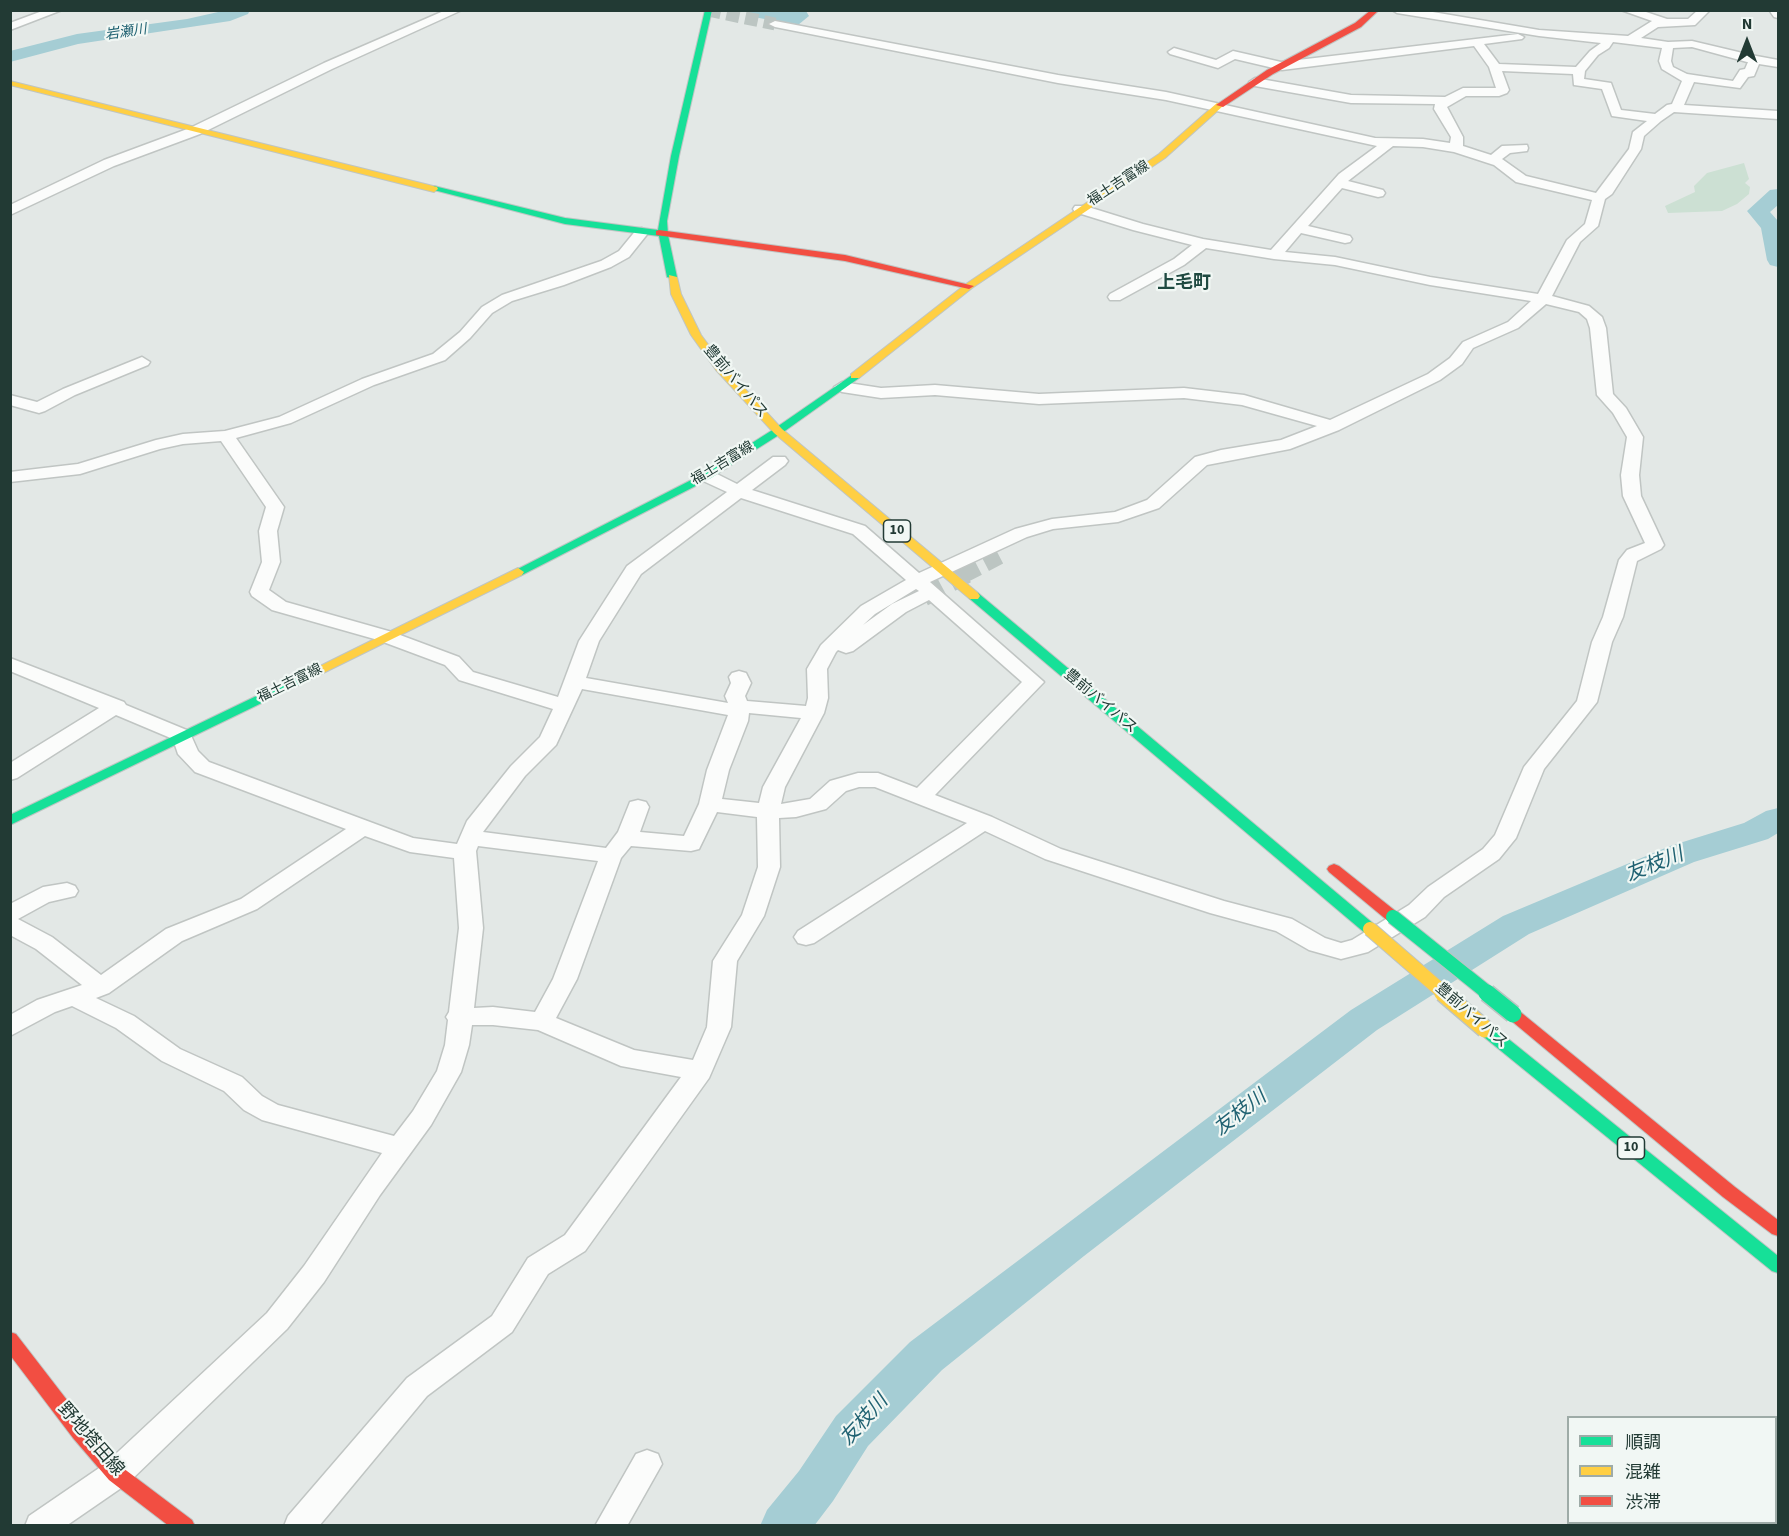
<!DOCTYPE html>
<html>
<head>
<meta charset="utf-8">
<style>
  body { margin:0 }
  #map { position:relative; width:1789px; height:1536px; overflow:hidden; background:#e3e8e6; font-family:"Source Sans 3","Noto Sans JP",sans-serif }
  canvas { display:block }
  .frame { position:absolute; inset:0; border:12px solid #223a34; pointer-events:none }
  .legend { position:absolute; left:1567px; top:1416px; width:210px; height:108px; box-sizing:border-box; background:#f1f7f4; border:2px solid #9eaba7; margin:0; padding:8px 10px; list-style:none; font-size:18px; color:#223a34 }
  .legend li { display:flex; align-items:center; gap:12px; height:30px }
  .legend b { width:30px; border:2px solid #9eaba7 }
  .north { position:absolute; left:1717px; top:12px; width:60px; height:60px; -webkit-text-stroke:4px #f1f7f4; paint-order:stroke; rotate:0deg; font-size:16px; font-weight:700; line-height:24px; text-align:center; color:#223a34 }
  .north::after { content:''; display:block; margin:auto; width:21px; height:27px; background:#223a34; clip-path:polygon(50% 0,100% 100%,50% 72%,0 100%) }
</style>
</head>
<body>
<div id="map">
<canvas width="1789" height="1536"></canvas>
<div class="frame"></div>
<ul class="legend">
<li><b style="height:8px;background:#16e098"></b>順調</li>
<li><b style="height:8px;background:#ffcf43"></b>混雑</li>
<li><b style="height:8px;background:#f24e42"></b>渋滞</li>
</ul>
<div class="north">N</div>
</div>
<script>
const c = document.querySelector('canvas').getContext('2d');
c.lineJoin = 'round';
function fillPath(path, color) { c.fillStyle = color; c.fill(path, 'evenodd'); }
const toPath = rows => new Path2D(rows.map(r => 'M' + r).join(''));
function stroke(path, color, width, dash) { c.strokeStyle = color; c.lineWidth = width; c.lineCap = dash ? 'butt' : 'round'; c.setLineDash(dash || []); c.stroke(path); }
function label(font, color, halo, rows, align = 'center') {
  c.font = font + ' "Source Sans 3","Noto Sans JP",sans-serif'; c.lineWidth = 4.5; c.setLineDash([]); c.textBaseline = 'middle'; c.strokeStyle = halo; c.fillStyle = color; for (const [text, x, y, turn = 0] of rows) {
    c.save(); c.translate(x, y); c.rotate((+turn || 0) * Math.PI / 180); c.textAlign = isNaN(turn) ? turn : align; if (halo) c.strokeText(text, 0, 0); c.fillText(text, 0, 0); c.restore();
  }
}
const green = toPath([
  [1744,163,1749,179,1745,183,1750,187,1749,194,1737,204,1722,211,1668,213,1665,206,1695,192,1694,186,1707,173]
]);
const water = toPath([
  [748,11,806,11,809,16,798,25,748,16]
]);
const river = toPath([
  [227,10,250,10,248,14,230,21,78,44,10,62,10,51,77,34,187,19,227,10],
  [1778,189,1778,205,1770,212,1778,221,1778,267,1770,265,1767,260,1761,228,1747,211,1770,190,1778,189],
  [1778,808,1778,833,1768,839,1694,862,1529,934,1377,1030,1084,1256,942,1370,868,1446,833,1501,814,1526,760,1526,767,1510,799,1471,836,1416,910,1342,1351,1010,1503,916,1670,846,1744,823,1766,811,1778,808]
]);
const streetTunnelFar2 = toPath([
  [708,10,775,24]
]);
const streetTunnelFar1 = toPath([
  [964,575,1004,554]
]);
const streetTunnel = toPath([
  [923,596,966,573]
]);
const street = toPath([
  [45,10,62,10,10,30,10,23,45,10],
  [446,10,462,10,332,69,200,134,114,166,10,215,10,205,104,160,190,128,324,63,446,10],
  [1392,10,1421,10,1539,30,1628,36,1652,21,1621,10,1640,10,1667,19,1688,19,1698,10,1710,10,1695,25,1658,27,1641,38,1668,42,1692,41,1751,55,1778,60,1778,67,1759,64,1754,76,1748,77,1740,88,1694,82,1684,105,1778,111,1778,119,1674,112,1661,121,1644,136,1641,149,1612,194,1605,199,1598,226,1580,242,1552,296,1589,306,1602,317,1606,328,1613,394,1626,408,1643,437,1639,475,1641,496,1664,545,1661,549,1637,561,1623,617,1612,642,1597,702,1544,769,1516,838,1499,859,1444,897,1425,917,1368,952,1341,959,1309,950,1276,931,1210,913,1045,859,985,831,814,943,806,945,798,943,794,937,798,931,967,823,875,787,859,787,846,791,826,809,796,817,779,818,780,867,764,916,737,961,731,1027,709,1078,585,1251,548,1274,512,1332,427,1396,319,1526,284,1526,288,1516,407,1378,492,1316,528,1258,565,1235,681,1077,621,1066,538,1030,493,1025,472,1025,469,1045,461,1072,431,1125,380,1195,324,1282,287,1329,127,1484,66,1526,25,1526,29,1516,105,1464,267,1313,304,1266,382,1153,262,1120,244,1110,224,1091,162,1061,116,1028,72,1006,55,1012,10,1036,10,1015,37,1000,82,985,36,949,10,935,10,904,43,887,67,883,75,886,78,891,75,896,49,902,18,919,52,937,101,975,166,929,241,899,346,829,195,772,178,754,173,739,116,715,17,778,10,780,10,763,99,708,10,671,10,658,124,702,126,705,189,731,198,751,209,762,413,838,457,844,467,821,511,766,540,737,553,709,459,680,445,665,378,640,272,610,252,596,250,592,262,562,259,531,266,507,221,441,183,444,160,449,80,474,10,482,10,472,78,464,156,440,183,434,225,431,279,417,362,379,433,354,460,332,482,307,502,295,601,261,619,251,637,229,642,228,649,232,629,257,611,267,564,285,512,301,492,313,470,338,445,360,374,385,291,423,236,438,284,507,277,531,280,562,269,590,286,602,392,632,459,657,473,672,558,697,579,641,627,566,727,492,701,480,698,476,701,472,713,472,737,484,773,457,785,457,788,461,785,465,752,490,865,526,919,573,1015,529,1052,519,1115,512,1147,500,1195,457,1221,450,1281,440,1317,426,1242,405,1184,398,1039,404,935,395,881,398,842,392,834,387,842,382,881,388,935,385,1039,394,1184,388,1244,395,1330,420,1428,374,1450,358,1463,342,1508,322,1531,301,1430,285,1335,265,1274,259,1206,248,1184,265,1120,300,1110,300,1108,297,1110,294,1174,259,1192,245,1133,230,1075,212,1073,209,1075,206,1085,206,1143,224,1203,239,1271,250,1339,174,1377,146,1166,100,1058,83,775,27,769,24,775,21,1058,75,1166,92,1375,138,1423,139,1450,143,1451,137,1434,109,1435,104,1351,103,1255,86,1249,82,1255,78,1351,95,1445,97,1463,88,1496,88,1489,67,1474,46,1282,70,1235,59,1218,68,1170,54,1168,52,1174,48,1216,60,1233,51,1281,62,1518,34,1524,37,1522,39,1484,44,1499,64,1576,67,1590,51,1601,43,1539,36,1397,13,1392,10],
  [1613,42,1662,48,1659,61,1662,69,1682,81,1672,104,1667,105,1655,114,1621,110,1611,83,1584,79,1585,71,1598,55,1609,48,1613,42],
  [1692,47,1747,62,1748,62,1745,69,1740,70,1733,81,1687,74,1673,67,1671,61,1673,48,1692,47],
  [1502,71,1573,74,1574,85,1602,89,1612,116,1647,121,1633,132,1629,149,1596,193,1526,176,1502,159,1510,153,1527,151,1528,148,1527,145,1502,146,1491,155,1463,146,1463,137,1447,107,1466,96,1499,96,1507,93,1509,90,1502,71],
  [1393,146,1423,147,1454,152,1494,165,1516,182,1592,200,1585,224,1567,240,1538,294,1430,277,1335,257,1285,252,1301,233,1345,243,1350,242,1352,239,1350,236,1308,226,1342,188,1378,197,1383,196,1385,193,1383,190,1348,181,1393,146],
  [1546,304,1579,312,1587,319,1590,328,1597,395,1613,413,1627,437,1621,475,1623,496,1645,543,1627,550,1619,560,1603,617,1592,642,1577,701,1524,767,1495,835,1483,849,1428,887,1409,905,1352,940,1341,943,1325,938,1292,919,1224,901,1061,849,992,817,935,795,1044,682,930,582,1027,537,1053,529,1118,522,1159,508,1207,465,1290,449,1339,430,1440,380,1462,364,1473,348,1518,328,1546,304],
  [741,498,853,534,906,580,861,606,821,645,807,669,808,698,806,706,747,701,745,696,751,683,746,673,739,671,732,673,729,677,731,683,725,696,728,703,586,678,599,641,641,574,741,498],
  [916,589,919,591,892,604,863,625,875,614,916,589],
  [929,600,1022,682,917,788,878,773,858,773,830,781,810,799,781,804,785,787,824,713,828,698,827,669,836,652,838,650,846,653,853,651,906,612,929,600],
  [582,689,728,715,707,770,699,804,684,836,640,832,649,807,646,802,638,800,630,802,618,832,606,848,483,832,525,776,556,745,582,689],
  [749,713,801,718,763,787,759,803,722,799,729,770,748,721,749,713],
  [717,812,757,817,758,867,742,915,713,961,707,1027,693,1060,634,1050,556,1018,577,979,621,858,631,846,691,851,699,849,717,812],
  [365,836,410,852,454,858,459,928,449,1012,446,1017,448,1020,445,1045,437,1071,413,1111,394,1136,278,1105,262,1096,242,1077,180,1049,134,1016,96,998,109,993,182,941,257,909,365,836],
  [478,846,598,861,553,979,535,1012,493,1007,474,1008,483,928,476,851,478,846],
  [1769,10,1778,10,1778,18,1774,17,1769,10],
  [142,357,150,362,148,365,75,395,45,411,39,413,10,405,10,395,37,402,63,389,142,357],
  [647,1450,658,1454,662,1464,627,1526,595,1526,636,1454,647,1450]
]);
const fast = toPath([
  [705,10,712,10,679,156,667,221,668,235,677,277,675,279,667,277,659,236,565,224,430,189,434,186,565,218,658,230,671,156,705,10],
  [855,373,860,376,859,378,782,433,711,478,522,575,518,576,512,572,703,474,774,429,855,373],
  [974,592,978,593,1375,925,1377,929,1375,933,1365,933,970,599,968,596,974,592],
  [302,674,308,678,307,681,10,825,10,815,302,674],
  [1485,1023,1491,1025,1778,1256,1778,1273,1772,1271,1479,1033,1477,1029,1479,1025,1485,1023]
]);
const slow = toPath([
  [10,81,437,187,438,189,434,192,10,85,10,81],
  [1217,103,1224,105,1165,158,972,288,859,378,851,378,851,374,966,284,1159,154,1217,103],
  [669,275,677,277,681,294,701,335,724,366,782,429,978,593,980,596,978,599,970,599,774,433,716,370,691,335,671,294,669,275],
  [518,568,524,572,522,575,307,681,302,682,296,678,518,568]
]);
const jam = toPath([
  [1371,10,1379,10,1361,27,1273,74,1223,107,1216,105,1267,70,1355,23,1371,10],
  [659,230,845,255,974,286,969,289,845,261,656,235,656,231,659,230],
  [1334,864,1339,866,1398,913,1400,917,1398,921,1388,921,1329,872,1327,869,1329,866,1334,864],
  [1513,1008,1518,1010,1735,1187,1778,1220,1778,1236,1772,1234,1723,1197,1508,1018,1505,1014,1508,1010,1513,1008],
  [10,1332,16,1334,87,1426,123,1468,192,1520,195,1526,169,1526,109,1480,73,1438,10,1355,10,1332]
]);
const fastBridgeFar1 = toPath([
  [1393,917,1489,994]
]);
const fastBridge = toPath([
  [1487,993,1513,1014]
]);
const slowBridgeFar1 = toPath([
  [1370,929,1445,994]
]);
const slowBridge = toPath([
  [1443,993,1485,1029]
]);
const farWaternames = [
  ["岩瀬川",126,33,-8]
];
const farStreetnames = [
  ["福土吉富線",1119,184,-33],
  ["福土吉富線",723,464,-31],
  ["福土吉富線",290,684,-26]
];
const shields = [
  [897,531,27],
  [1631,1148,27]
];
const shieldNames = [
  ["10",897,531],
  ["10",1631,1148]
];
const streetNames = [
  ["豊前バイパス",735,382,50],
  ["豊前バイパス",1100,702,40],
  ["豊前バイパス",1471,1016,41]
];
const farDistrictnames = [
  ["上毛町",1184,284]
];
const nearStreetnames = [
  ["野地塔田線",90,1440,49]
];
const nearWaternames = [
  ["友枝川",1655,866,-22],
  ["友枝川",1241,1114,-38],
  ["友枝川",865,1421,-48]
];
fillPath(green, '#cce0d3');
fillPath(water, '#a5cdd4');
fillPath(river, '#a5cdd4');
stroke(streetTunnelFar2, '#bcc5c2', 13, [13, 6]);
stroke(streetTunnelFar1, '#bcc5c2', 16, [16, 8]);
stroke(streetTunnel, '#bcc5c2', 21, [21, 10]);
stroke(street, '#c0c5c3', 3);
stroke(fast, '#bfc5c3', 2);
stroke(slow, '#bfc5c3', 2);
stroke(jam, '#bfc5c3', 2);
fillPath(street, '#fbfcfb');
fillPath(fast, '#16e098');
fillPath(slow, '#ffcf43');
fillPath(jam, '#f24e42');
stroke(fastBridgeFar1, '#bcc4c2', 16, []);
stroke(fastBridge, '#bcc4c2', 20, []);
stroke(slowBridgeFar1, '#bcc4c2', 16, []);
stroke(slowBridge, '#bcc4c2', 20, []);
stroke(fastBridgeFar1, '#16e098', 14);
stroke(fastBridge, '#16e098', 17);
stroke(slowBridgeFar1, '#ffcf43', 14);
stroke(slowBridge, '#ffcf43', 17);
label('italic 14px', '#206272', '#f1f7f4', farWaternames);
label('14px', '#223a34', '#f1f7f4', farStreetnames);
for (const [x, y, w] of shields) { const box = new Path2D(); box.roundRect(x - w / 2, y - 11, w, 22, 4.5); c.fillStyle = '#f1f7f4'; c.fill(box); stroke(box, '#223a34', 1.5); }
label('bold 14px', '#223a34', null, shieldNames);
label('15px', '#223a34', '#f1f7f4', streetNames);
label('bold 18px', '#1f4a41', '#f1f7f4', farDistrictnames);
label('18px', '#223a34', '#f1f7f4', nearStreetnames);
label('italic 20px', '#206272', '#f1f7f4', nearWaternames);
</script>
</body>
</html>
